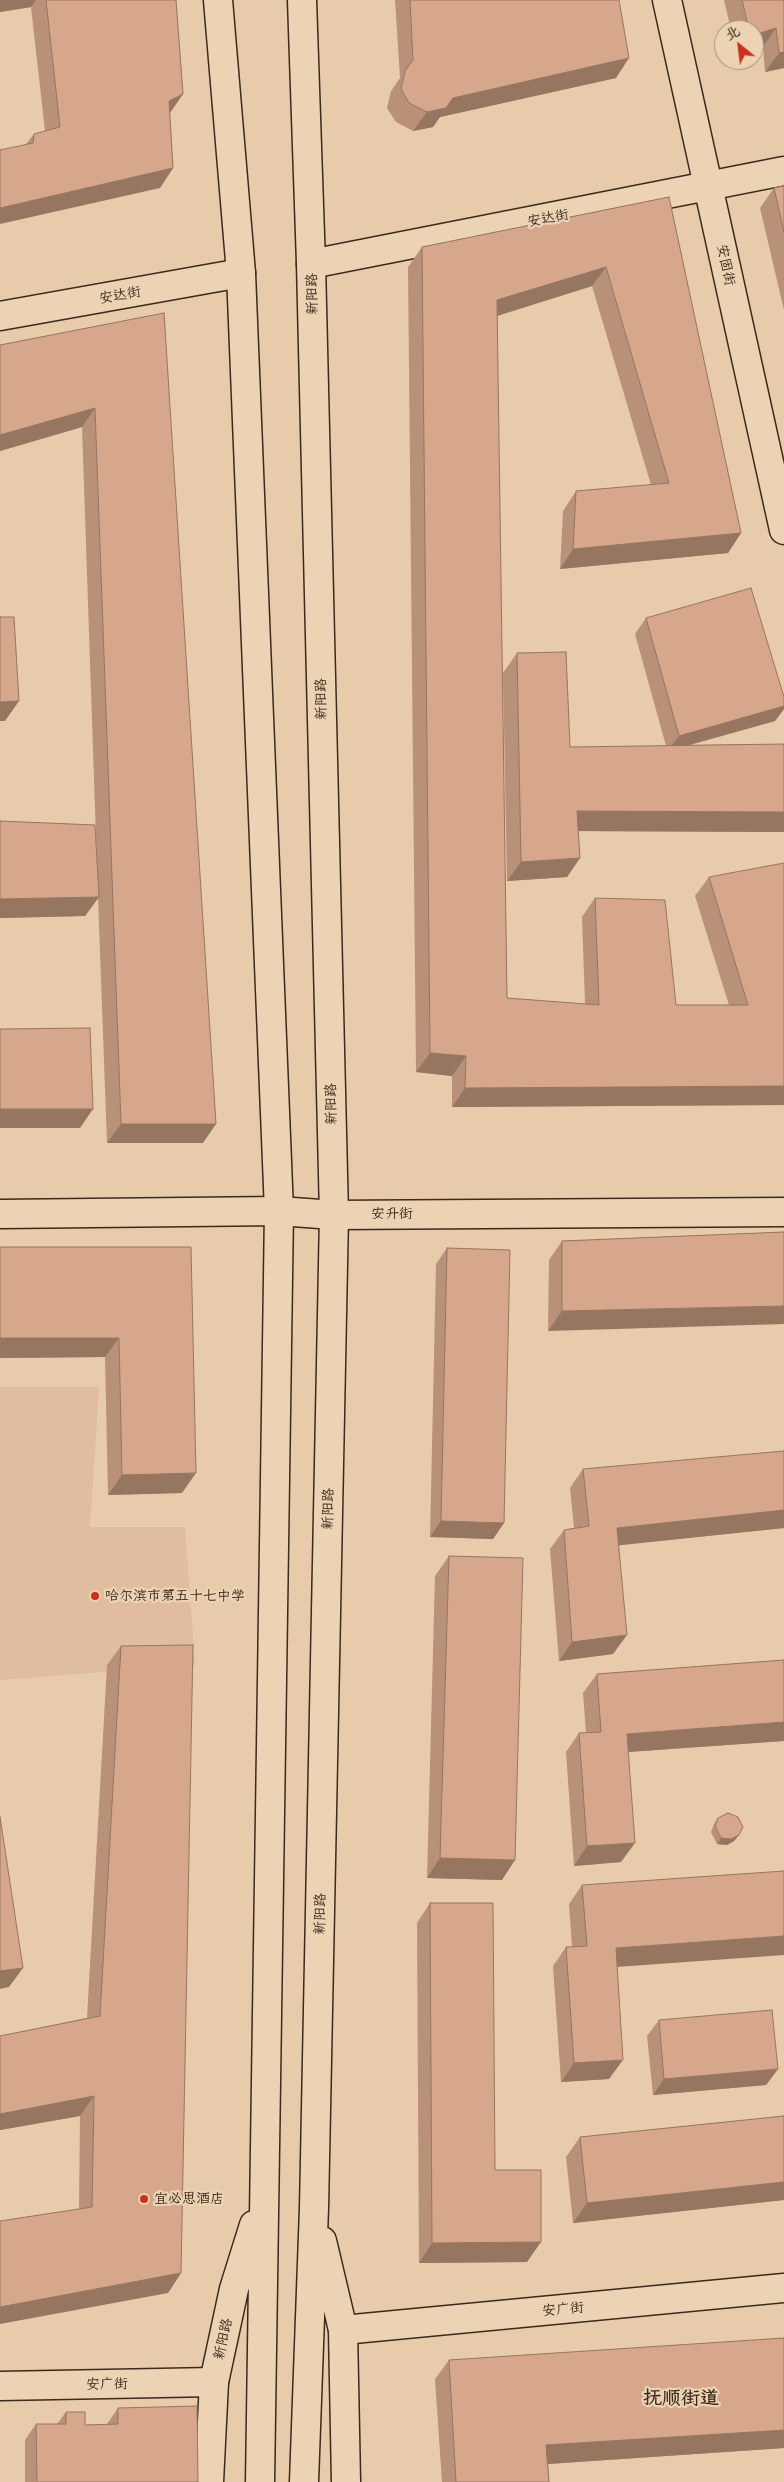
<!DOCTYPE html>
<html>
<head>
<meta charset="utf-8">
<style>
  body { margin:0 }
  #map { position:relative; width:784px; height:2482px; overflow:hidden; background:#e8cbab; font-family:Mali,"LXGW WenKai TC",sans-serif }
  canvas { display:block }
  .north { position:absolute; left:714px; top:20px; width:50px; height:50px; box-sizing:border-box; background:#ebd3b3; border:1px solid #a58f77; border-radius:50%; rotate:331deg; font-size:14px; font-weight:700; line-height:20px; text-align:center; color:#3b2a1e }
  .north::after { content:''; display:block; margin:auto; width:18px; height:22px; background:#c8321e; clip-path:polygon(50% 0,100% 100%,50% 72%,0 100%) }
</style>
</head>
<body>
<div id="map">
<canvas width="784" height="2482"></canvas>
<div class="north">北</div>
</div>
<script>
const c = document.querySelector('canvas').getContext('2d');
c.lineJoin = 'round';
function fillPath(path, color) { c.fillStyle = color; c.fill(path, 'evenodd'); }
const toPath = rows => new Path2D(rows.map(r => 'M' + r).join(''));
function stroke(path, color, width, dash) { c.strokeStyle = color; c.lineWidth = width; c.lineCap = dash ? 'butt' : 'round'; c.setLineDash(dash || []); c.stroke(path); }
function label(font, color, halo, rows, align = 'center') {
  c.font = font + ' Mali,"LXGW WenKai TC",sans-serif'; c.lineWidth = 4.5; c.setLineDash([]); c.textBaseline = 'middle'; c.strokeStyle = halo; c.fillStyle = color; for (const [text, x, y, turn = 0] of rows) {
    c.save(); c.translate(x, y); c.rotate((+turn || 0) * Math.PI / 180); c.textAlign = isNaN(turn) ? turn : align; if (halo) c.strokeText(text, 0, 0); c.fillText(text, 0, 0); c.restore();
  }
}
const built = toPath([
  [0,1387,99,1387,90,1527,185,1527,195,1665,0,1680]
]);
const tertiary = toPath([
  [667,0,784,530],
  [311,264,784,171],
  [0,316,241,273],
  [343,2330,784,2288],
  [0,2386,214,2382]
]);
const secondary = toPath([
  [0,1214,279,1211,334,1215,784,1212]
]);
const trunk = toPath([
  [218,0,241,273,279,1211,260,2482],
  [302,0,311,264,334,1215,314,2208,304,2482],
  [322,2241,343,2330,346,2482],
  [209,2482,214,2382,234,2289,254,2225]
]);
const wall = toPath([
  [0,0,176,0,183,94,170,112,173,168,160,188,26,144,34,134,45,131,31,7,0,12],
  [395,0,619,0,616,78,440,117,433,127,413,131,396,122,387,108,391,91,400,78],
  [724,0,784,0,784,68,765,72,763,47,754,50,754,30,731,30],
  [784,186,784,310,760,208,774,188],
  [669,197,741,533,728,553,560,569,563,511,576,491,651,485,592,286,497,316,507,998,585,1004,582,917,595,898,676,1005,729,1005,695,896,709,877,784,1105,452,1107,452,1076,416,1072,408,267,422,247],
  [164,313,203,1143,107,1143,98,898,85,916,0,918,0,821,97,867,82,427,0,451,0,345],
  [646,618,784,697,784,709,775,721,690,745,784,744,784,832,578,831,580,858,567,877,507,881,503,673,517,653,570,747,666,746,635,634],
  [784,1232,548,1331,549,1260,562,1241],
  [191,1247,182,1493,108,1495,105,1357,0,1358],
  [447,1248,504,1523,493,1539,430,1537,436,1264],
  [583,1469,784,1528,618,1545,613,1654,559,1661,550,1549,564,1530,574,1528,570,1488],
  [449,1556,502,1880,427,1878,435,1576],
  [121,1646,181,2273,168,2293,79,2209,80,2116,0,2130,0,2036,87,2018,107,1665],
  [784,1660,784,1741,628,1752,621,1862,574,1866,566,1752,579,1733,586,1733,583,1693,597,1674],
  [718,1818,739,1835,734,1841,727,1845,717,1844,711,1832,714,1824],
  [582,1885,617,1967,609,2079,561,2082,553,1966,566,1947,572,1947,569,1904],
  [430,1903,495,2170,527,2262,419,2263,417,1923],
  [659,2020,778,2069,766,2085,653,2095,647,2036],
  [784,2116,784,2200,573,2223,566,2157,580,2137],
  [449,2360,784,2448,548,2464,549,2482,442,2482,435,2379],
  [118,2408,198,2482,25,2482,25,2440,36,2424,57,2424,66,2412,85,2425,107,2424]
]);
const shadedWall = toPath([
  [0,0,36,0,31,7,0,12],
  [776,28,763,47,754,50,754,35],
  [784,52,784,68,765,72,779,53],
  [629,58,616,78,440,117,433,127,413,131,427,112,453,98],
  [183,94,170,113,169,101],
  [173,168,160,188,0,224,0,208],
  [606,267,592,286,484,320,497,300],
  [95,408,82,427,0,451,0,435],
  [741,533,728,553,560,569,573,549],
  [19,701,5,721,0,721,0,702],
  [784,706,784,709,775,721,667,751,679,736],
  [577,811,784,812,784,832,563,831],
  [580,858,567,877,507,881,521,862],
  [99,897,85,916,0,918,0,899],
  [430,1053,466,1056,452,1076,416,1072],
  [784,1086,784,1105,452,1107,465,1088],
  [0,1109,93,1109,80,1128,0,1128],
  [121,1124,216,1124,203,1143,107,1143],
  [784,1306,784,1324,548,1331,562,1311],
  [0,1338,119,1338,105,1357,0,1358],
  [196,1473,182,1493,108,1495,122,1475],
  [784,1510,784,1528,603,1547,617,1528],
  [441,1521,504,1523,493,1539,430,1537],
  [627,1635,613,1654,559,1661,572,1642],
  [784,1722,784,1741,613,1753,627,1734],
  [739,1835,734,1841,727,1845,717,1844,721,1838],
  [635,1843,621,1862,574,1866,587,1846],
  [440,1858,515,1860,502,1880,427,1878],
  [784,1936,784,1955,602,1968,616,1948],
  [23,1968,9,1987,0,1989,0,1971],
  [623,2060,609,2079,561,2082,574,2063],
  [778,2069,766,2085,653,2095,664,2079],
  [94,2096,80,2116,0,2130,0,2114],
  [784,2182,784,2200,573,2223,587,2203],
  [541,2242,527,2262,419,2263,432,2243],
  [181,2273,168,2293,0,2324,0,2307],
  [784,2430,784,2448,533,2465,546,2445]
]);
const building = toPath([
  [46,0,176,0,183,94,169,101,173,168,0,208,0,150,33,143,34,134,60,127,46,0],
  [410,0,619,0,629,58,453,98,446,108,427,112,409,103,401,89,405,71,413,60,410,0],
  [742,0,784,0,784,52,779,53,776,28,754,35,754,30,749,30,742,0],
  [784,186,784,232,774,188,784,186],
  [669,197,741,533,573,549,576,491,669,483,606,267,497,300,507,998,599,1005,595,898,665,900,676,1005,748,1005,709,877,784,863,784,1086,465,1088,466,1056,430,1053,422,247,669,197],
  [164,313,216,1124,121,1124,95,408,0,435,0,345,164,313],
  [751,588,784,697,784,706,679,736,646,618,751,588],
  [0,617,14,617,19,701,0,702,0,617],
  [566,652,570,747,784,744,784,812,577,811,580,858,521,862,517,653,566,652],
  [0,821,95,825,99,897,0,899,0,821],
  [90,1028,93,1109,0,1109,0,1029,90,1028],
  [784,1232,784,1306,562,1311,562,1241,784,1232],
  [0,1247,191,1247,196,1473,122,1475,119,1338,0,1338,0,1247],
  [447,1248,510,1250,504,1523,441,1521,447,1248],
  [784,1451,784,1510,617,1528,627,1635,572,1642,564,1530,589,1526,583,1469,784,1451],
  [449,1556,523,1558,515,1860,440,1858,449,1556],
  [193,1645,181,2273,0,2307,0,2221,92,2207,94,2096,0,2114,0,2036,100,2016,121,1646,193,1645],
  [784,1660,784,1722,627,1734,635,1843,587,1846,579,1733,601,1732,597,1674,784,1660],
  [728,1813,738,1817,743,1827,739,1835,731,1839,721,1838,715,1826,718,1818,728,1813],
  [0,1817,23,1968,0,1971,0,1817],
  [784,1871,784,1936,616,1948,623,2060,574,2063,566,1947,587,1946,582,1885,784,1871],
  [430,1903,493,1903,495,2170,541,2170,541,2242,432,2243,430,1903],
  [772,2010,778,2069,664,2079,659,2020,772,2010],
  [784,2116,784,2182,587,2203,580,2137,784,2116],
  [784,2338,784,2430,546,2445,549,2482,456,2482,449,2360,784,2338],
  [197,2406,198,2482,37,2482,36,2424,66,2424,66,2412,85,2412,85,2425,118,2424,118,2408,197,2406]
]);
const markers = [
  [95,1596,5,"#c8321e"],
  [144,2199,5,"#c8321e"]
];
const streetNames = [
  ["安达街",548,218,-11],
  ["安固街",726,265,78],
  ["新阳路",312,294,-91],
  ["安达街",120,295,-10],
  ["新阳路",321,699,-91],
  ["新阳路",331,1104,-91],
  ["安升街",392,1214],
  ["新阳路",328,1509,-89],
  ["新阳路",320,1914,-89],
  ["安广街",563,2309,-5],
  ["新阳路",223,2339,-78],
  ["安广街",107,2384,-1]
];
const poiNames = [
  ["哈尔滨市第五十七中学",105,1596],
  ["宜必思酒店",154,2199]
];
const districtNames = [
  ["抚顺街道",681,2398]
];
fillPath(built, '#e0bd9e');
stroke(tertiary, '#3b2a1e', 31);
stroke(secondary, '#3b2a1e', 31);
stroke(trunk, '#3b2a1e', 31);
stroke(tertiary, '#ebd3b3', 28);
stroke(secondary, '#ebd3b3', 28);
stroke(trunk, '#ebd3b3', 28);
fillPath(wall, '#b99078');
fillPath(shadedWall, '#967561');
fillPath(building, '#d7a78b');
stroke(building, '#967561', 1);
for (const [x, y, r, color] of markers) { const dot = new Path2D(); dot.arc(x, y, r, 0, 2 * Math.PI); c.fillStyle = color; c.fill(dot); stroke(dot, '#ebd3b3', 2); }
label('14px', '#3b2a1e', '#ebd3b3', streetNames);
label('14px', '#3b2a1e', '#ebd3b3', poiNames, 'left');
label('bold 19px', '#3b2a1e', '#ebd3b3', districtNames);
</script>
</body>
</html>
